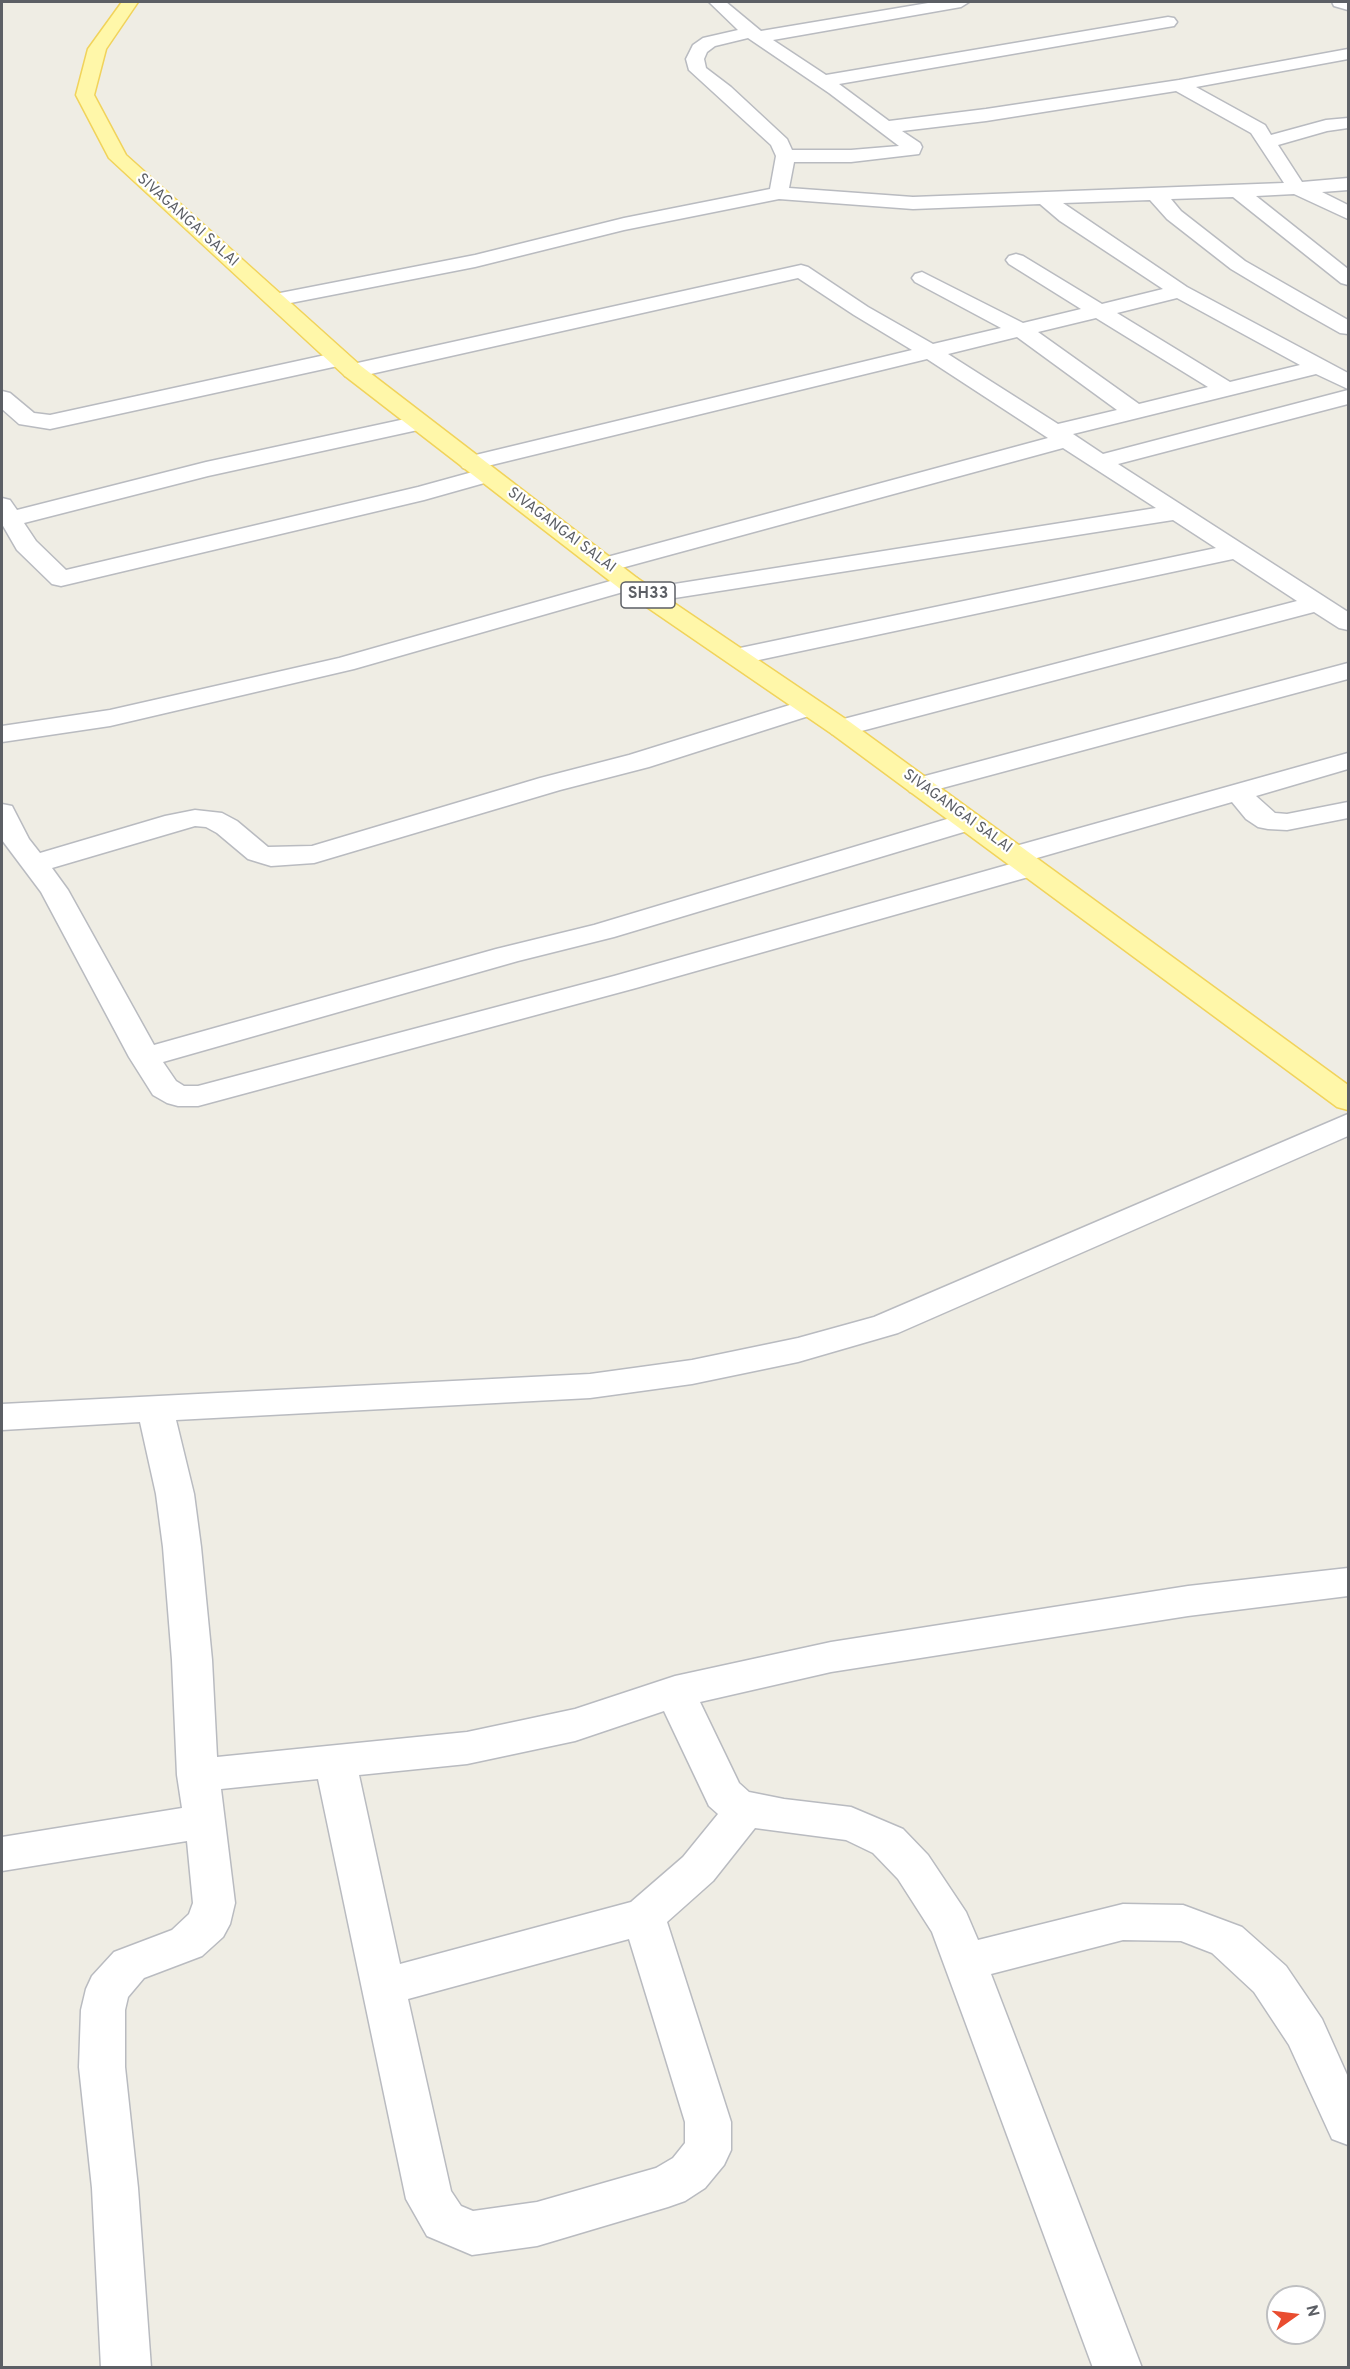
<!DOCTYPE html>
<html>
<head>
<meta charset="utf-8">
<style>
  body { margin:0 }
  #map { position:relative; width:1350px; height:2369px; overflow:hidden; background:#efede4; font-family:Overpass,sans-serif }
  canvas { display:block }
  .frame { position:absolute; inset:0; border:3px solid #5c5f65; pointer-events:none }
  .north { position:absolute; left:1266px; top:2285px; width:60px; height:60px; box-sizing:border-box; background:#fff; border:2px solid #bebfc1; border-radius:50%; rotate:76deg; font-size:16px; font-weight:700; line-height:24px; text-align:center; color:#5c5f65 }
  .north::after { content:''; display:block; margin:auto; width:21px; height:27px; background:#e94d30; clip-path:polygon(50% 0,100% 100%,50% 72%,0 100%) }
</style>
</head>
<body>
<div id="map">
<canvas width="1350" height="2369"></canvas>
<div class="frame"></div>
<div class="north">N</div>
</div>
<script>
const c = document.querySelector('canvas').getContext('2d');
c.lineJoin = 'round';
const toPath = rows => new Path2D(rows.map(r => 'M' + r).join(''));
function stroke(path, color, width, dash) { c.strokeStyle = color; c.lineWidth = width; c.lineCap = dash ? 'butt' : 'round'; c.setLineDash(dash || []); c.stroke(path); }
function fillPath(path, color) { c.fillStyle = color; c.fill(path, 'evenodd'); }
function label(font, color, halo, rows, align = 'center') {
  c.font = font + ' Overpass,sans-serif'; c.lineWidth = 4.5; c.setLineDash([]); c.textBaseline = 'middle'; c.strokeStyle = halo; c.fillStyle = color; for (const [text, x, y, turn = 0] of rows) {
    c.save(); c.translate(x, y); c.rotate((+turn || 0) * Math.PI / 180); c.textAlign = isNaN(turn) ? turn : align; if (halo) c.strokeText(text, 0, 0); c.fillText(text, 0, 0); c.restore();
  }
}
const minor = toPath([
  [709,2,726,2,761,31,934,2,969,2,961,7,773,40,826,75,1168,17,1174,18,1177,22,1174,26,1168,27,839,84,889,121,986,109,1179,80,1348,49,1348,59,1196,87,1265,125,1271,135,1326,120,1348,118,1348,128,1327,131,1278,145,1302,182,1348,178,1348,190,1322,192,1348,205,1348,219,1294,194,1256,196,1348,269,1348,285,1341,283,1233,197,1171,199,1181,211,1245,261,1348,320,1348,334,1340,333,1301,311,1231,269,1167,219,1150,200,1063,203,1187,287,1348,373,1348,389,1316,374,1073,434,1103,454,1348,390,1348,404,1118,464,1348,612,1348,630,1339,628,1314,612,850,734,841,736,832,734,828,728,832,722,1297,601,1233,559,740,664,731,661,727,656,731,651,740,648,1216,548,1173,520,649,602,640,600,637,595,640,590,649,588,1156,508,1063,448,614,570,605,572,596,570,593,565,596,560,1048,438,927,359,471,470,463,468,459,463,463,458,912,350,854,315,798,278,353,378,345,376,342,371,345,366,353,364,801,265,808,267,868,307,933,344,1001,328,915,282,912,278,915,274,922,272,1023,323,1081,309,1009,264,1006,260,1009,256,1016,254,1023,256,1102,304,1163,289,1060,221,1040,204,913,209,779,199,624,230,475,267,275,306,268,304,265,300,268,296,275,294,475,255,624,218,770,189,776,156,771,145,689,70,686,59,693,45,703,38,738,30,709,2],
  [748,38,829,93,899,146,851,150,792,150,787,139,731,87,706,68,704,59,707,52,715,46,748,38],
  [1176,91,1251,133,1284,183,913,197,789,188,794,162,851,162,919,154,922,147,920,143,902,131,986,121,1176,91],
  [1177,298,1300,365,1230,382,1117,313,1177,298],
  [1096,318,1208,387,1139,404,1038,332,1096,318],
  [1017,337,1117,410,1058,424,948,354,1017,337],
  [1332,2,1348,2,1348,10,1334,6,1332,2],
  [339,352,347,354,350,359,347,364,50,429,19,424,2,409,2,391,10,393,34,413,50,415,339,352],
  [419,416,427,418,430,423,427,428,208,476,24,523,36,541,66,570,418,487,487,468,495,470,499,475,495,480,424,500,61,586,52,584,17,550,2,524,2,498,10,500,17,510,206,462,419,416],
  [628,576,637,578,640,583,637,588,354,669,110,726,2,742,2,726,110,710,339,658,628,576],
  [1348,663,1348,679,920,794,910,792,906,786,910,780,1348,663],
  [809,699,818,701,822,707,818,713,649,767,560,790,314,863,271,866,261,863,248,859,217,833,206,827,195,826,52,868,68,890,154,1045,496,949,594,925,957,816,967,814,977,816,981,822,977,828,614,937,518,961,163,1062,176,1081,184,1086,198,1086,614,976,1014,863,1005,861,1001,855,1005,849,1348,753,1348,769,1256,796,1275,813,1287,814,1348,802,1348,818,1287,830,1268,829,1258,827,1246,819,1232,802,1030,860,1039,862,1043,868,1039,874,636,988,198,1106,178,1106,167,1103,153,1095,129,1057,41,892,2,840,2,804,12,806,29,839,40,853,165,816,195,810,222,813,237,821,268,847,312,846,540,778,629,755,809,699],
  [1348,1114,1348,1136,898,1333,798,1362,692,1384,590,1398,176,1420,194,1494,201,1547,212,1660,217,1757,467,1732,575,1709,675,1676,831,1642,1188,1586,1348,1568,1348,1596,1188,1616,831,1672,700,1702,739,1783,749,1792,784,1799,851,1807,903,1829,928,1855,966,1912,978,1940,1123,1904,1183,1905,1242,1927,1286,1966,1322,2019,1348,2077,1348,2145,1332,2139,1289,2045,1254,1992,1212,1953,1181,1941,1123,1940,991,1974,1142,2368,1093,2368,932,1932,898,1879,873,1853,846,1840,755,1828,713,1881,667,1922,731,2122,731,2150,724,2165,705,2188,685,2201,668,2207,537,2246,472,2255,427,2236,406,2199,318,1779,221,1789,235,1903,230,1924,223,1937,202,1956,144,1978,128,1997,125,2010,125,2067,138,2188,151,2368,101,2368,92,2188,79,2067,81,2010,86,1989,92,1976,114,1952,172,1930,189,1914,193,1903,187,1841,2,1871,2,1837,182,1808,177,1775,172,1660,163,1547,156,1494,140,1422,2,1430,2,1404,590,1374,692,1360,798,1338,874,1317,1348,1114],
  [664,1711,709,1806,718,1814,683,1857,631,1902,400,1964,359,1775,467,1764,575,1741,664,1711],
  [629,1939,685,2122,685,2143,673,2158,656,2168,537,2202,473,2211,461,2206,451,2191,408,1999,629,1939]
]);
const major = toPath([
  [122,2,138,2,106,49,94,95,126,155,361,366,637,578,850,722,1348,1085,1348,1110,1337,1107,832,734,619,588,345,376,109,158,76,95,88,49,122,2]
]);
const farStreetnames = [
  ["SIVAGANGAI SALAI",187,221,42],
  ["SIVAGANGAI SALAI",561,531,37],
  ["SIVAGANGAI SALAI",957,812,36]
];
const shields = [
  [648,595,54]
];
const shieldNames = [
  ["SH33",648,595]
];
stroke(minor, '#b9bbc0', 3);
stroke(major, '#f1d35b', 3);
fillPath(minor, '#fff');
fillPath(major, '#fff7a9');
label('15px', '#5c5f65', '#fff', farStreetnames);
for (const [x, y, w] of shields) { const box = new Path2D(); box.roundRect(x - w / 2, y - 13, w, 26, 4.5); c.fillStyle = '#fff'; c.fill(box); stroke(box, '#5c5f65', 1.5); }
label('bold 16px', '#5c5f65', null, shieldNames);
</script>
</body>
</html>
